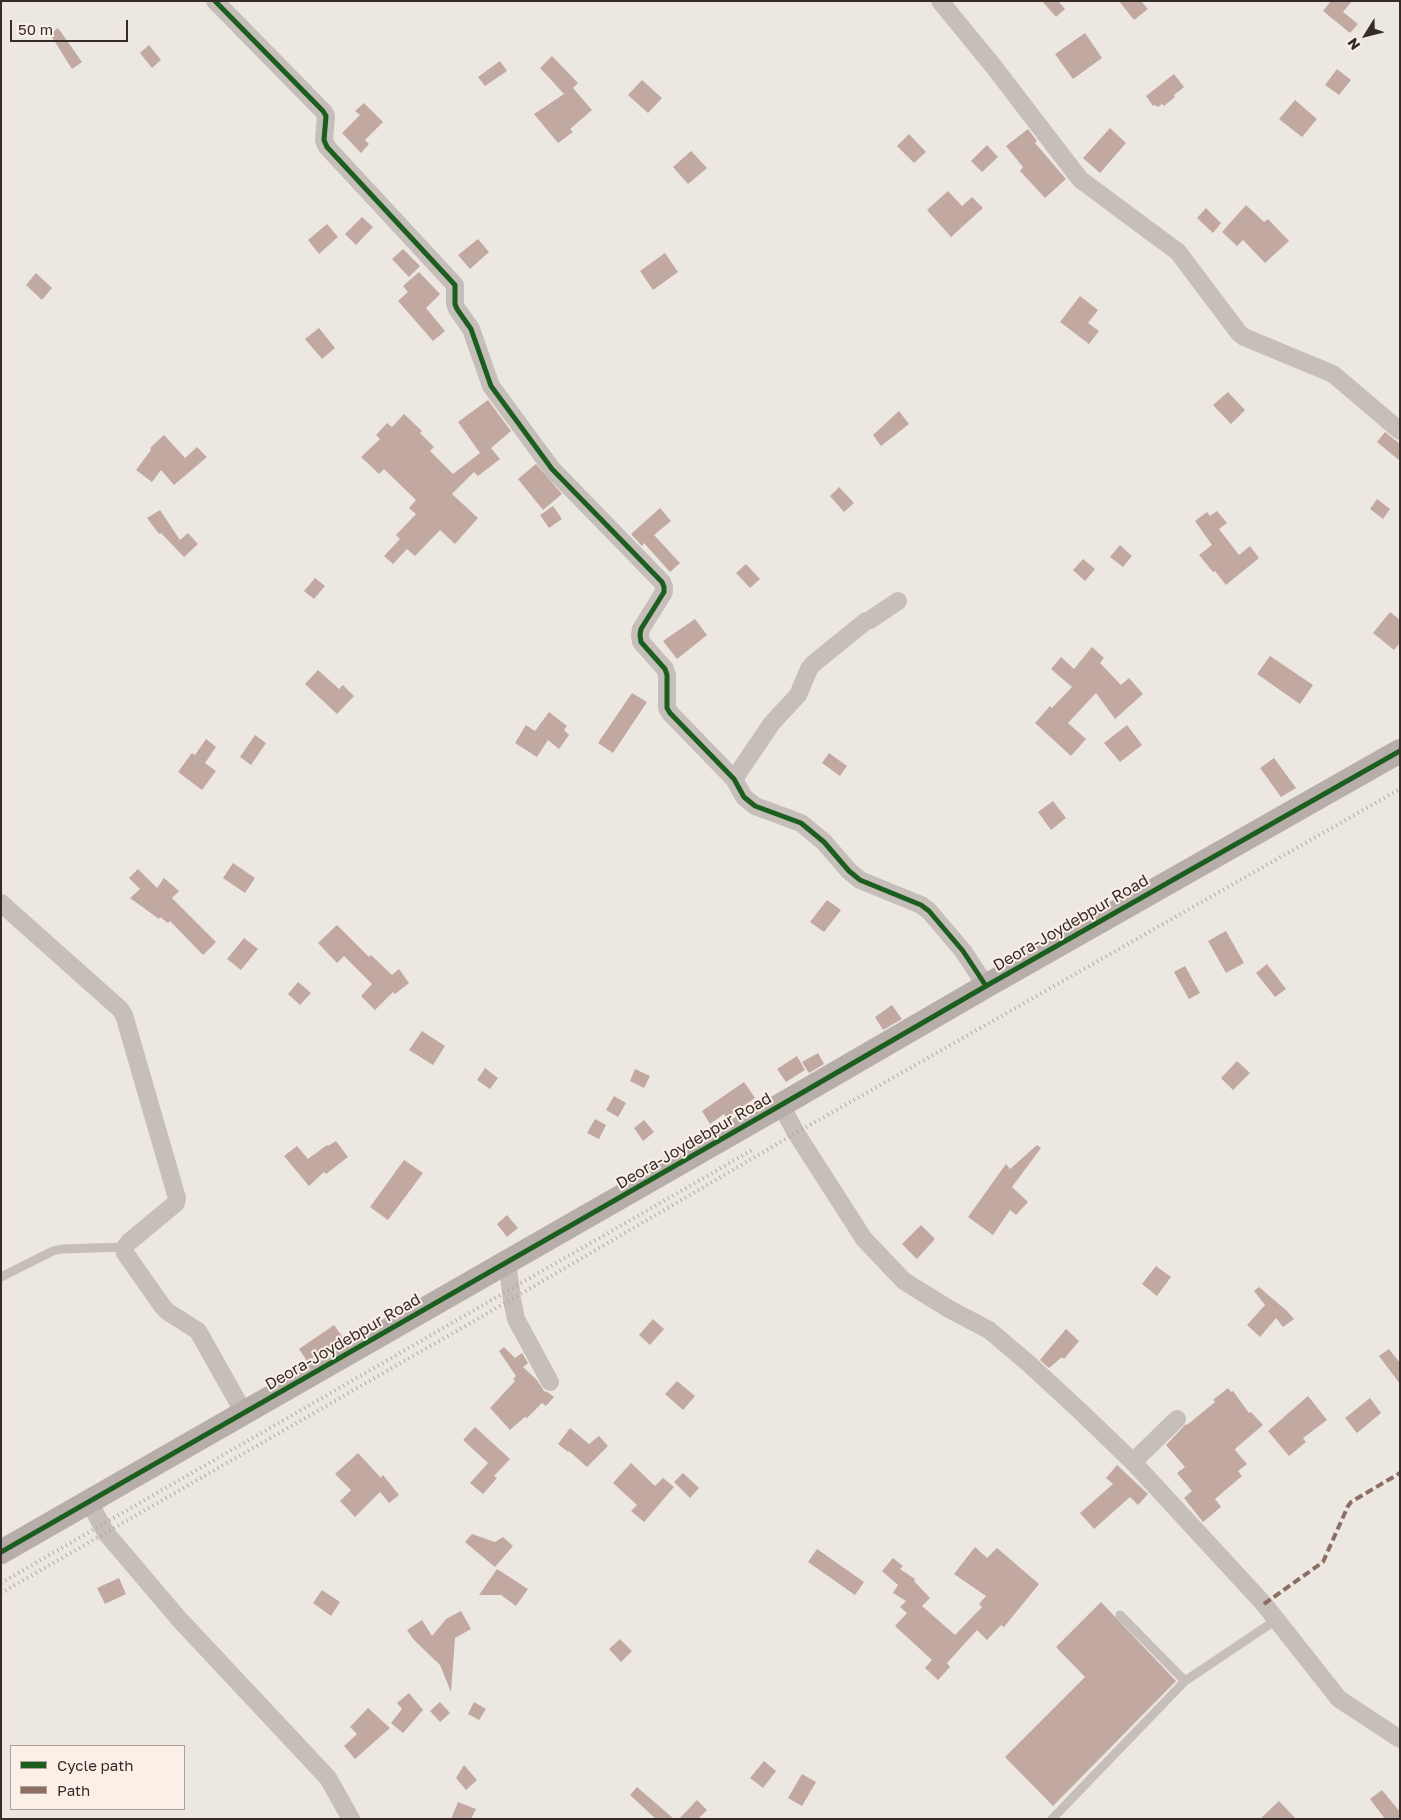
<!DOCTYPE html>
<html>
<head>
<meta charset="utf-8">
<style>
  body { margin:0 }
  #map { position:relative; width:1401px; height:1820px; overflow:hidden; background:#ede7e1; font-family:"Golos Text",sans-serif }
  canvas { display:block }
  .frame { position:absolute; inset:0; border:2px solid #372b27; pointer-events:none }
  .legend { position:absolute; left:10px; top:1745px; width:175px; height:65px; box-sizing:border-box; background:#faf0e7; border:1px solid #aca19a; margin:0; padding:6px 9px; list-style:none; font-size:15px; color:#372b27 }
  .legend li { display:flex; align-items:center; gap:10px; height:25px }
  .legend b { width:25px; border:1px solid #aca19a }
  .north { position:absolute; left:1341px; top:10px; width:50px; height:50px; -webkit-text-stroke:4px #faf0e7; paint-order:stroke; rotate:234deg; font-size:14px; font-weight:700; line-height:20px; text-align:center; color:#372b27 }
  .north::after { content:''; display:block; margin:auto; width:18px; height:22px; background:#372b27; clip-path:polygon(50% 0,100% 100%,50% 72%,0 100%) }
  .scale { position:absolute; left:10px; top:20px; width:118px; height:22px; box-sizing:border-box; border:2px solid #372b27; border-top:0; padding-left:6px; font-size:15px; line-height:18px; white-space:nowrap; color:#372b27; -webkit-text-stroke:4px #faf0e7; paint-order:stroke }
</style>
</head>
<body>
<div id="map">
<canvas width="1401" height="1820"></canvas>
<div class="frame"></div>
<ul class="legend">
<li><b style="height:6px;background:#1b5e20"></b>Cycle path</li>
<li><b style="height:6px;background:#8d6e63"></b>Path</li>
</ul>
<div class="north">N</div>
<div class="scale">50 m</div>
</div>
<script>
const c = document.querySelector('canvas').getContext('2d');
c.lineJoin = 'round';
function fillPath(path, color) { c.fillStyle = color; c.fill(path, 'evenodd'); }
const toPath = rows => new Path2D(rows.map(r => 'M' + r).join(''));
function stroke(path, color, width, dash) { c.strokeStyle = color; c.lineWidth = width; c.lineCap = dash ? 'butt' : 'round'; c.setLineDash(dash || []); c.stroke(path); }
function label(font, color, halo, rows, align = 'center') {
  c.font = font + ' "Golos Text",sans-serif'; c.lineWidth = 4; c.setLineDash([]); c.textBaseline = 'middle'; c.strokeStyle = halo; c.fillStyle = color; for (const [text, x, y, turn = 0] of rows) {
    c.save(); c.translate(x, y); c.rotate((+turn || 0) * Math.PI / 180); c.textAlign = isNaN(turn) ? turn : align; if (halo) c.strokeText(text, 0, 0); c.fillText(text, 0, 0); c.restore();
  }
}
const building = toPath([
  [1042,1,1058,1,1065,9,1056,17],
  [1119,1,1141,1,1148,9,1134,20],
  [1331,1,1352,1,1343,12,1358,24,1350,33,1323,11],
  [58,28,82,62,72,69,50,34],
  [1085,33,1102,58,1073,79,1055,54],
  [149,45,161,60,152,68,140,53],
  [552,56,578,83,573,88,592,110,570,129,573,132,558,143,534,114,564,94,540,68],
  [500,61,507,71,485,86,478,77],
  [1337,69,1351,80,1339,95,1325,85],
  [1174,74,1184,87,1174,95,1175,97,1164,106,1162,104,1158,107,1155,105,1153,106,1146,96],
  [642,80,662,98,648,113,628,95],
  [1295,100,1317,119,1302,137,1279,119],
  [364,103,383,122,365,140,369,144,361,153,342,133,360,115,355,111],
  [1110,128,1126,143,1100,173,1083,158],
  [1028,129,1037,141,1035,143,1066,179,1045,198,1020,171,1023,167,1006,146],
  [909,134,926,152,914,163,897,146],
  [987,145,998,157,982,172,971,161],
  [691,151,707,168,688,184,673,167],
  [948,191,962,206,972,197,983,208,951,237,927,210],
  [1246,205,1264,222,1268,219,1289,241,1265,263,1243,240,1237,246,1222,232],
  [1206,208,1221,223,1213,233,1197,218],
  [362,217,373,227,356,245,345,234],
  [327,224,338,237,319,254,308,240],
  [478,239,489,252,470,269,458,255],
  [403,249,420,266,409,277,392,259],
  [665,253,678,272,653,290,640,271],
  [419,272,440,294,426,308,445,331,433,341,398,301,408,292,403,286],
  [36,273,52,288,42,300,26,285],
  [1080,296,1098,310,1088,323,1099,331,1089,344,1060,322],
  [319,328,335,348,322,359,305,339],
  [1228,392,1245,410,1231,424,1213,405],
  [488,400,511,431,491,448,500,459,478,476,474,472,452,494,478,518,455,544,440,530,415,556,407,549,393,564,384,556,400,539,396,535,416,514,409,508,416,500,384,469,379,474,361,457,380,439,376,435,387,423,392,427,404,414,422,431,420,433,434,447,430,451,453,474,480,453,458,422],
  [899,411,909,424,881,446,873,435],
  [1385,432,1400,444,1400,461,1377,442],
  [164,435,185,458,197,447,207,457,174,485,161,470,152,482,136,470,151,450,150,448],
  [536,464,562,494,543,510,518,479],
  [839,487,854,503,844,512,830,496],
  [1377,499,1390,509,1383,519,1370,509],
  [553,506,562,519,549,528,540,515],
  [660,508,671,521,654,535,680,563,670,572,644,543,642,546,631,534],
  [160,510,180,540,188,533,198,544,184,557,161,533,159,534,147,518],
  [1217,511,1227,523,1219,529,1239,555,1250,546,1259,558,1226,585,1215,571,1213,572,1199,555,1212,545,1195,521,1207,512,1210,516],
  [1120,545,1132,556,1123,567,1110,557],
  [1083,559,1095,569,1085,581,1073,570],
  [746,564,760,579,750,588,736,573],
  [315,578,325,586,314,599,304,591],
  [1390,612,1400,620,1400,643,1394,650,1373,633],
  [695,619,707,635,677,659,663,641],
  [1092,647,1104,658,1100,663,1121,685,1129,678,1143,694,1115,719,1096,693,1068,723,1086,739,1071,756,1035,723,1050,706,1052,708,1072,687,1051,669,1061,657,1074,669],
  [1270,656,1313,685,1300,704,1257,674],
  [318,670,339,689,343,685,354,696,337,714,305,684],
  [632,693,647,702,613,753,598,743],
  [549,712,567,726,564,730,569,735,559,749,548,740,537,757,515,743,526,725,535,731],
  [1127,725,1142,745,1120,762,1104,743],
  [255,735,266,743,251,765,240,757],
  [206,739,216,747,205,763,216,771,202,790,178,772,192,753,195,755],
  [829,753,847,766,840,776,822,763],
  [1274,758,1296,788,1281,797,1260,768],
  [1053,801,1066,818,1051,830,1038,812],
  [233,863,255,878,245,893,223,878],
  [138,869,157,888,164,878,179,891,172,898,216,942,203,955,170,921,168,923,160,917,159,919,130,898,140,889,129,878],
  [827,900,841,910,824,932,810,922],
  [337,925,369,957,371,955,392,975,399,969,409,983,395,994,393,992,375,1010,361,996,372,984,344,956,337,963,318,943],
  [1226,931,1244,963,1226,973,1208,941],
  [244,938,258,949,241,970,227,959],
  [1267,964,1286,989,1275,997,1256,973],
  [1185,966,1200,993,1189,999,1174,972],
  [298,982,311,993,300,1005,288,994],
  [892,1005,902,1019,883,1030,875,1017],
  [422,1031,445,1046,433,1065,409,1050],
  [818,1053,824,1064,809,1073,802,1062],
  [797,1056,805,1070,786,1082,777,1069],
  [1237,1061,1250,1073,1233,1090,1221,1078],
  [485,1068,498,1078,490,1089,477,1080],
  [635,1069,650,1076,644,1088,630,1081],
  [744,1082,755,1098,726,1118,724,1114,710,1124,702,1111],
  [614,1096,626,1103,618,1117,606,1110],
  [595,1119,606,1125,599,1139,587,1133],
  [644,1120,654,1132,643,1141,634,1128],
  [336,1141,348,1157,326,1174,324,1172,309,1186,284,1156,297,1146,308,1159,327,1145,328,1146],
  [1037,1145,1041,1148,1012,1187,1028,1202,1016,1215,1010,1210,993,1235,968,1217,1006,1164,1010,1169],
  [404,1160,423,1173,388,1220,370,1207],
  [507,1215,518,1228,507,1237,497,1224],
  [921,1225,935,1239,917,1259,902,1244],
  [1156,1266,1171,1277,1157,1296,1142,1284],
  [1259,1287,1287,1311,1294,1319,1283,1327,1276,1318,1260,1337,1247,1325,1265,1305,1254,1291],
  [653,1319,664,1329,650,1345,639,1335],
  [334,1325,344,1339,307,1361,299,1349],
  [1066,1329,1079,1341,1064,1359,1062,1357,1049,1368,1040,1360],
  [504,1347,515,1358,522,1353,528,1363,523,1367,537,1380,544,1391,549,1393,554,1397,546,1406,542,1403,527,1418,525,1417,510,1430,490,1408,515,1381,513,1379,516,1376,499,1351],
  [1389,1349,1400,1363,1400,1384,1379,1356],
  [677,1381,695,1396,683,1410,665,1394],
  [1228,1388,1231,1392,1233,1391,1249,1413,1251,1412,1263,1425,1236,1448,1235,1450,1247,1464,1238,1471,1242,1476,1215,1499,1221,1507,1203,1522,1184,1498,1192,1491,1177,1473,1185,1467,1166,1445,1186,1424,1187,1425,1215,1402,1213,1400],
  [1308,1396,1327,1420,1303,1438,1306,1442,1289,1456,1268,1431],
  [1370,1398,1381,1413,1357,1433,1345,1418],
  [475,1427,510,1459,494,1476,497,1478,483,1494,470,1483,488,1463,463,1440],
  [570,1428,589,1444,599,1436,608,1446,587,1467,569,1451,568,1452,558,1444],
  [358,1453,381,1478,383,1475,399,1495,389,1503,380,1492,355,1517,340,1501,351,1490,335,1474],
  [631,1463,655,1486,663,1478,674,1487,644,1522,631,1511,637,1505,613,1483],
  [1117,1465,1148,1494,1138,1505,1130,1497,1094,1529,1080,1513,1113,1484,1106,1478],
  [683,1473,699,1488,690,1498,674,1482],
  [472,1534,495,1542,503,1537,513,1546,495,1567,465,1542],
  [975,1547,987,1558,997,1548,1039,1584,1004,1627,1001,1625,987,1640,977,1630,947,1663,950,1667,938,1680,925,1668,932,1660,895,1626,907,1613,900,1607,906,1601,893,1593,898,1585,882,1571,893,1558,903,1566,900,1569,915,1579,914,1581,930,1598,922,1606,955,1635,982,1607,979,1604,986,1596,954,1574],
  [817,1549,864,1582,855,1595,808,1562],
  [497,1569,528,1589,516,1606,501,1595,479,1595],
  [119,1578,126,1594,105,1604,97,1588],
  [322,1590,340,1602,331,1616,313,1603],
  [1101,1602,1176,1681,1053,1806,1005,1757,1085,1677,1056,1647],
  [461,1611,471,1629,455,1638,451,1692,440,1665,414,1640,407,1630,422,1620,432,1636,446,1619],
  [620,1639,632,1651,621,1662,609,1649],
  [409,1693,423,1710,403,1733,391,1723,402,1709,397,1703],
  [440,1702,450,1713,440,1722,430,1711],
  [474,1702,486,1709,479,1720,468,1714],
  [368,1708,390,1728,355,1759,344,1746,357,1734,350,1727],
  [764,1761,776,1771,763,1788,750,1778],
  [464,1765,477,1780,466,1790,456,1778],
  [802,1774,816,1782,802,1806,788,1798],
  [637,1787,674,1819,656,1819,630,1795],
  [1382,1790,1400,1812,1400,1819,1385,1819,1370,1799],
  [697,1800,707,1810,698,1819,679,1819],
  [1279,1801,1296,1819,1260,1819],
  [458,1802,476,1809,471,1819,451,1819]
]);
const lane = toPath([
  [1,1277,53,1251,61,1249,125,1247],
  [1120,1615,1185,1681,1276,1620],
  [1052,1819,1185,1681]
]);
const street = toPath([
  [215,1,323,111,326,116,324,140,327,147,455,285,455,304,457,309,471,329,491,386,552,469,662,582,664,587,664,592,641,629,640,635,641,642,665,669,667,675,667,708,670,713,734,779,744,797,755,806,801,823,824,842,849,871,860,880,921,905,929,911,963,951,986,986],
  [940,1,994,67,1076,174,1081,180,1178,252,1239,333,1244,337,1333,374,1400,431],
  [734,779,772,723,798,695,809,669,813,664,866,621,870,620,898,601],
  [1,903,120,1009,124,1015,177,1198,176,1203,129,1242,125,1247,125,1253,163,1307,168,1312,198,1331,244,1413],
  [781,1105,796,1133,864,1239,904,1281,949,1309,989,1330,1028,1363,1080,1411,1133,1462,1264,1604,1339,1699,1400,1739],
  [507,1262,512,1299,516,1319,550,1382],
  [1133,1462,1177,1419],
  [89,1502,106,1533,179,1619,328,1778,351,1819]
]);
const secondary = toPath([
  [1,1552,781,1105,986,986,1400,751]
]);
const rail = toPath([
  [1,1583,752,1150],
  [1,1593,512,1299,796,1133,1400,789]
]);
const quiet = toPath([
  [1264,1604,1323,1562,1348,1506,1351,1502,1400,1473]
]);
const cycleway = toPath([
  [215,1,323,111,326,116,324,140,327,147,455,285,455,304,457,309,471,329,491,386,552,469,662,582,664,587,664,592,641,629,640,635,641,642,665,669,667,675,667,708,670,713,734,779,744,797,755,806,801,823,824,842,849,871,860,880,921,905,929,911,963,951,986,986],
  [1,1552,781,1105,986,986,1400,751]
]);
const streetNames = [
  ["Deora-Joydebpur Road",1071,923,-30],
  ["Deora-Joydebpur Road",694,1141,-30],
  ["Deora-Joydebpur Road",343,1342,-30]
];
fillPath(building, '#c1a9a2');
stroke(lane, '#c6beb9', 9);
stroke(street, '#c6beb9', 18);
stroke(secondary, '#b7aea9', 24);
stroke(rail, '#aea7a3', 4, [1, 4]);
stroke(quiet, '#8d6e63', 4, [8, 4]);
stroke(cycleway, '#1b5e20', 5);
label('16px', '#372b27', '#faf0e7', streetNames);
</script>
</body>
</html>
